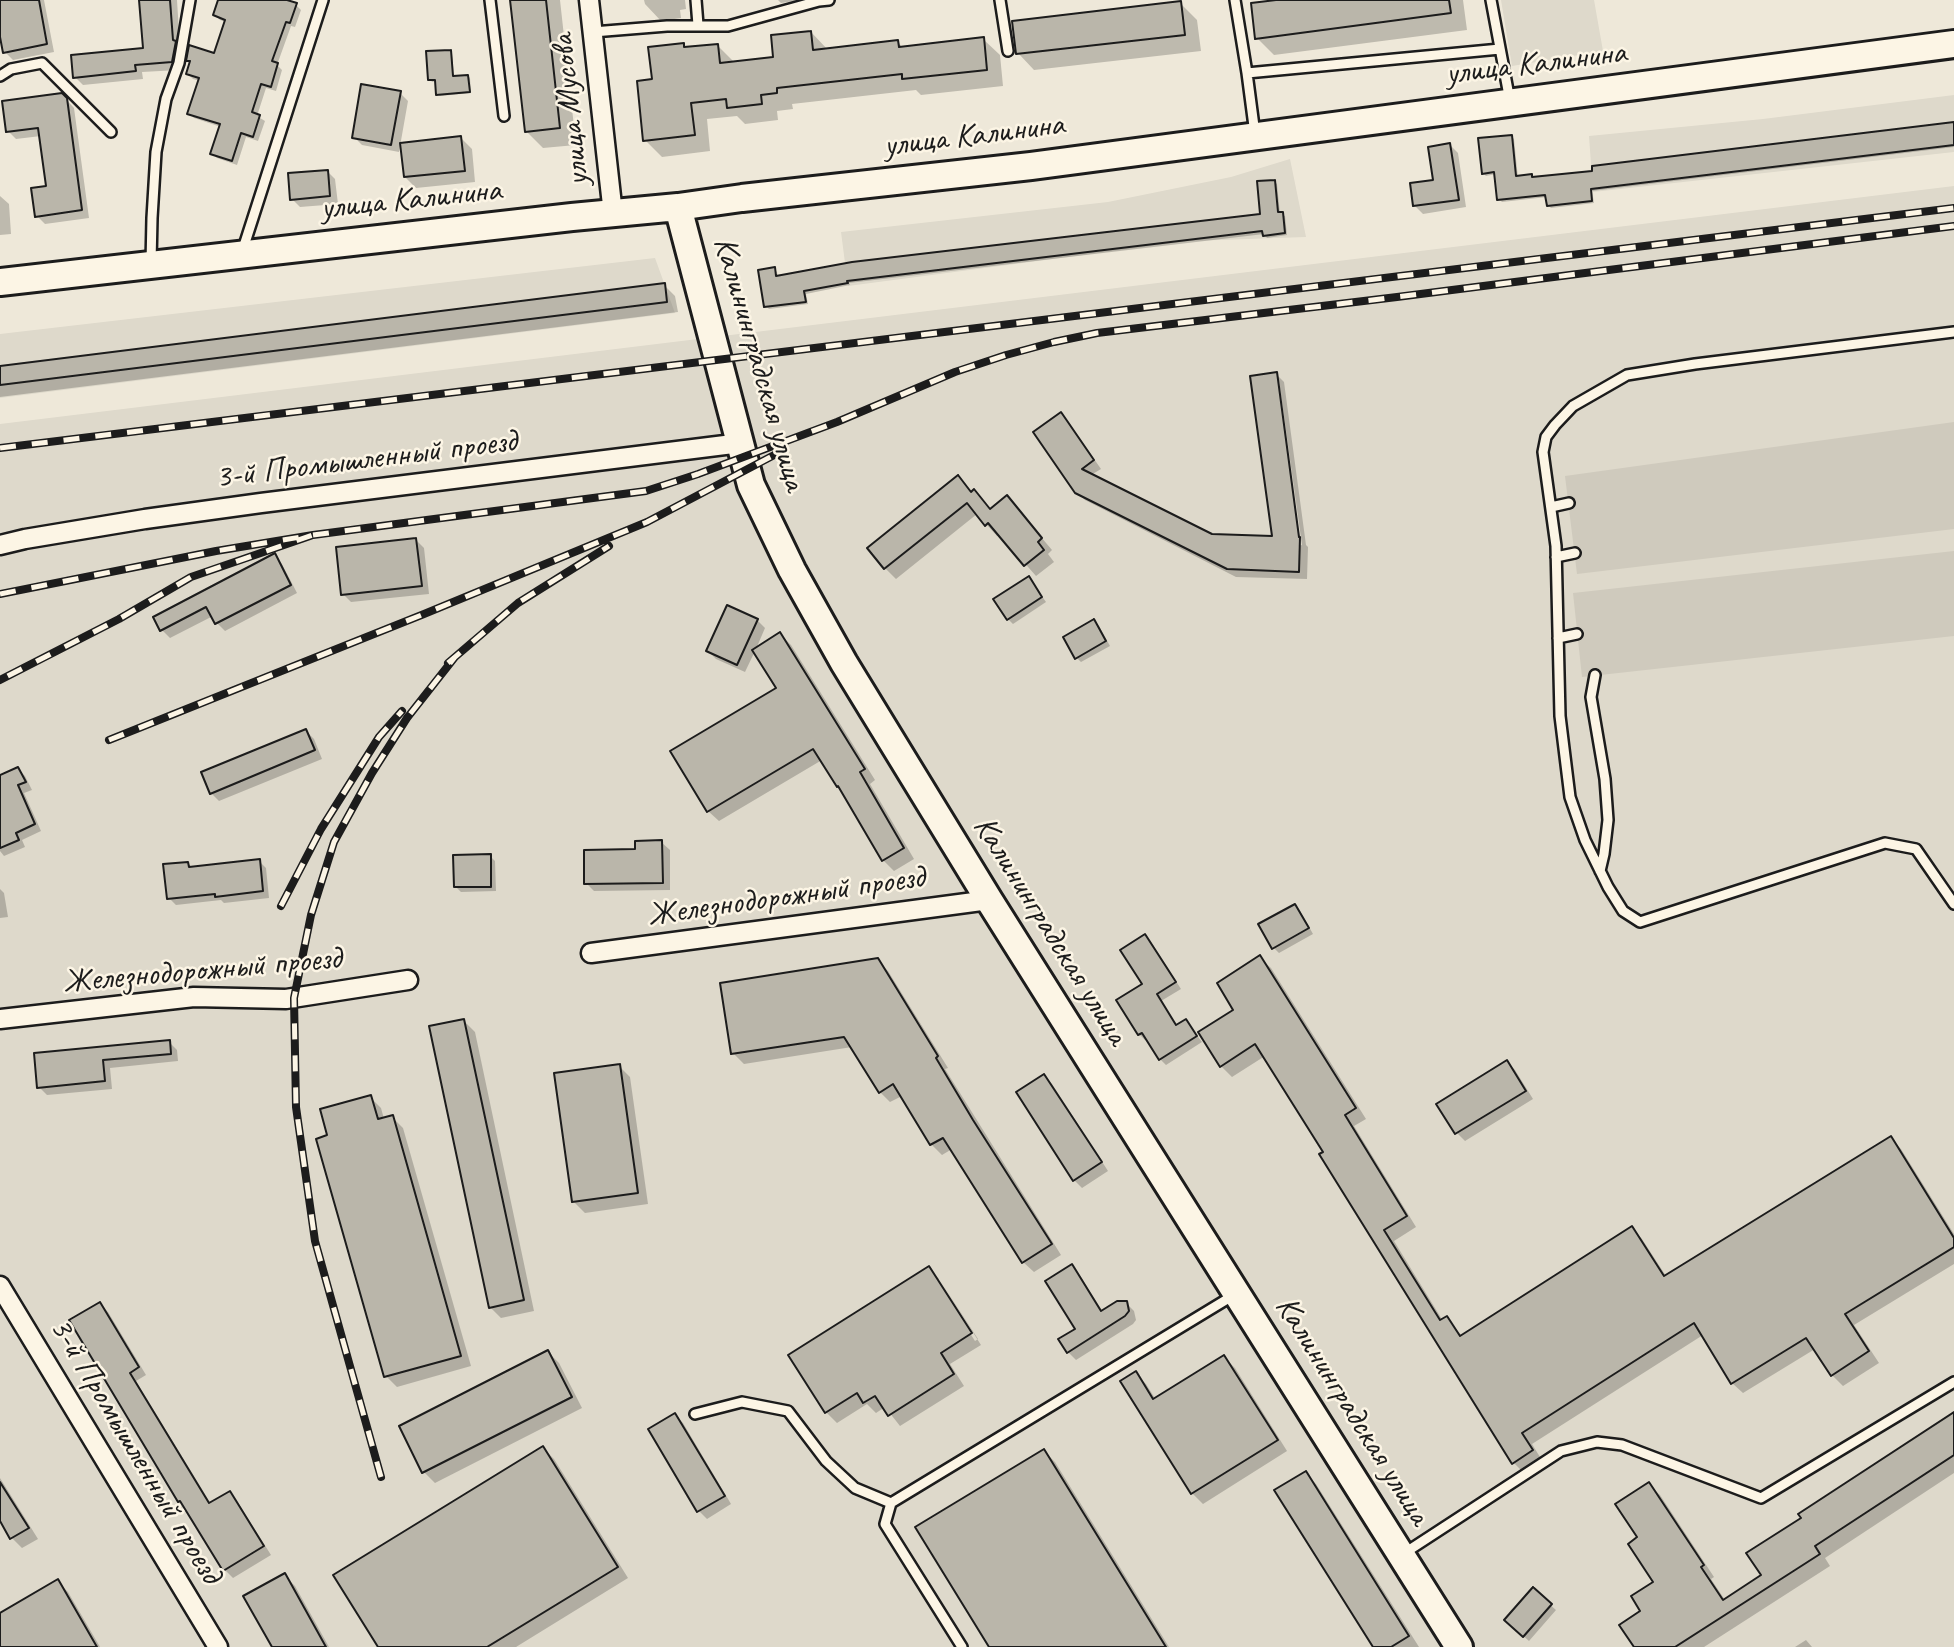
<!DOCTYPE html>
<html>
<head>
<meta charset="utf-8">
<style>
  body { margin:0 }
  canvas { display:block; background:#eee8d9 }
</style>
</head>
<body>
<canvas width="1954" height="1647"></canvas>
<script>
const c = document.querySelector('canvas').getContext('2d');
c.lineJoin = 'round';
function fillPath(path, color) { c.fillStyle = color; c.fill(path, 'evenodd'); }
const toPath = rows => new Path2D(rows.map(r => 'M' + r).join(''));
function stroke(path, color, width, dash) { c.strokeStyle = color; c.lineWidth = width; c.lineCap = dash ? 'butt' : 'round'; c.setLineDash(dash || []); c.stroke(path); }
function label(font, color, halo, rows, align = 'center') {
  c.font = font + ' Caveat,sans-serif'; c.lineWidth = 5; c.setLineDash([]); c.textBaseline = 'middle'; c.strokeStyle = halo; c.fillStyle = color; for (const [text, x, y, turn = 0] of rows) {
    c.save(); c.translate(x, y); c.rotate((+turn || 0) * Math.PI / 180); c.textAlign = isNaN(turn) ? turn : align; if (halo) c.strokeText(text, 0, 0); c.fillText(text, 0, 0); c.restore();
  }
}
const built = toPath([
  [1501,0,1594,0,1603,51,1512,66],
  [1954,95,1954,152,1593,192,1589,136,1763,119],
  [1290,159,1306,237,1190,241,848,286,841,232,1108,202,1231,177],
  [1954,186,1954,1647,0,1647,0,424],
  [655,258,675,313,0,398,0,334]
]);
const green = toPath([
  [1954,422,1954,529,1577,574,1565,476],
  [1954,551,1954,636,1582,677,1573,593]
]);
const shadow = toPath([
  [0,0,44,0,54,52,13,60,5,52,0,28],
  [141,0,177,0,180,48,179,70,142,72,143,79,83,85,75,77,144,50],
  [220,0,291,0,290,3,296,5,301,10,295,27,291,26,277,65,282,70,276,91,266,88,257,116,265,121,258,141,246,137,237,165,217,158,212,153,221,127,194,118,189,113,200,81,193,79,188,74,191,64,188,61,216,55,226,22,220,20,215,15],
  [512,0,560,0,576,145,543,148,526,131],
  [644,0,685,0,686,9,680,10,681,18,661,21,645,4],
  [778,0,801,0,781,3],
  [1289,0,1463,0,1467,30,1274,55,1257,38],
  [1180,3,1197,20,1201,51,1034,70,1018,53],
  [811,32,828,50,898,42,903,48,983,39,1000,55,1003,86,921,95,916,90,792,104,793,109,777,111,778,120,745,124,737,116,707,119,710,151,662,157,645,140,654,81,683,45,687,49,717,45,735,63,775,59],
  [450,51,452,53,454,77,468,76,470,78,471,93,440,96,438,94,437,81,432,82,430,79],
  [400,93,408,101,399,152,362,145,354,137],
  [62,95,74,108,89,218,45,224,37,216,48,188,41,136,16,139,8,131],
  [1954,124,1954,147,1592,191,1594,203,1551,208,1548,205,1547,197,1502,202,1499,199,1496,174,1486,176,1483,173,1511,136,1514,139,1518,178,1531,176,1534,179],
  [461,138,472,149,475,182,416,188,405,177],
  [1450,145,1458,153,1466,207,1423,214,1415,206,1435,181],
  [327,171,335,179,338,204,300,207,292,199],
  [1274,181,1277,184,1280,214,1285,216,1287,235,1267,238,1264,234,849,283,850,285,806,294,808,304,769,309,766,306,774,269,777,272,778,278,1261,215],
  [0,196,9,204,11,234,0,235],
  [664,285,675,296,678,312,0,397,0,368],
  [1276,374,1284,382,1306,545,1308,547,1307,579,1236,577,1085,500,1076,491,1061,415,1069,423,1101,469,1091,475,1211,536,1274,538],
  [1276,381,1279,381,1302,545,1298,546],
  [958,478,973,493,974,492,991,510,1007,497,1052,550,1048,554,1054,562,1036,576,999,534,997,536,977,514,896,579,885,568],
  [416,540,424,548,429,594,351,602,343,594],
  [274,556,282,564,297,593,225,631,217,623,213,616,170,638,162,630],
  [1029,578,1046,602,1013,624,1008,619],
  [757,620,765,628,756,649,780,634,791,645,875,780,870,784,914,859,894,871,883,860,842,790,822,760,719,821,708,811,779,689,755,651,745,672,716,659,708,651],
  [1094,621,1099,626,1110,646,1081,662,1076,657],
  [306,731,314,739,322,759,219,801,211,793],
  [18,769,25,776,32,790,24,793,41,831,22,840,25,847,4,856,0,851,0,777],
  [661,842,670,850,670,890,594,891,586,883,637,851],
  [490,856,495,861,496,891,461,892,456,887],
  [259,861,266,868,269,898,224,903,221,900,176,905,169,898,188,863,193,869],
  [0,889,4,893,8,917,0,918],
  [1295,906,1300,911,1313,934,1279,953,1274,948,1261,925],
  [1145,936,1151,942,1181,989,1161,1001,1177,1026,1186,1021,1202,1042,1166,1065,1160,1059,1148,1039,1145,1040,1139,1034,1144,984],
  [1260,958,1271,968,1366,1119,1354,1126,1416,1227,1394,1241,1443,1321,1447,1318,1462,1336,1632,1228,1642,1239,1666,1276,1891,1138,1901,1149,1954,1234,1954,1264,1854,1325,1879,1363,1843,1386,1832,1375,1815,1349,1743,1393,1732,1383,1703,1335,1532,1444,1543,1462,1524,1473,1514,1463,1265,1056,1232,1077,1221,1066,1236,1010],
  [877,960,888,971,948,1068,945,1069,1061,1255,1034,1272,1023,1262,952,1149,942,1155,931,1144,902,1096,890,1102,880,1092,852,1047,744,1064,733,1053],
  [464,1021,475,1032,534,1311,501,1318,490,1307],
  [169,1042,177,1050,178,1061,110,1068,112,1089,47,1095,39,1087,36,1054],
  [1507,1062,1515,1070,1533,1099,1465,1141,1457,1133,1439,1105],
  [619,1066,630,1077,648,1204,585,1213,574,1202],
  [1044,1076,1052,1084,1108,1171,1082,1188,1074,1180],
  [370,1097,381,1108,384,1119,392,1117,403,1128,471,1366,397,1387,386,1376,330,1137],
  [1071,1266,1079,1274,1103,1312,1126,1303,1134,1311,1136,1320,1133,1324,1076,1360,1068,1352,1077,1329],
  [929,1269,939,1279,935,1279,975,1341,978,1339,939,1279,981,1345,950,1364,964,1386,900,1426,885,1407,876,1413,867,1404,837,1423,826,1412],
  [100,1304,108,1312,146,1375,136,1381,211,1504,229,1493,237,1501,271,1555,233,1578,225,1570,185,1506],
  [548,1352,559,1363,582,1408,435,1483,424,1472],
  [1224,1357,1235,1368,1287,1451,1203,1504,1192,1493,1136,1374,1146,1384,1156,1400],
  [1954,1414,1954,1473,1825,1558,1830,1566,1704,1647,1636,1647,1643,1612,1655,1582,1640,1538,1648,1484,1660,1495,1714,1577,1711,1579,1725,1600,1763,1576],
  [675,1415,683,1423,731,1504,707,1519,699,1511],
  [543,1448,554,1459,628,1578,516,1647,380,1647],
  [1044,1451,1055,1462,1169,1647,991,1647],
  [1305,1473,1316,1484,1419,1647,1375,1647],
  [0,1478,38,1539,22,1548,12,1538,0,1518],
  [284,1575,295,1586,329,1647,274,1647],
  [58,1582,68,1592,100,1647,0,1647,0,1615],
  [1533,1590,1556,1610,1529,1641,1506,1620],
  [1806,1640,1812,1647,1795,1647]
]);
const building = toPath([
  [0,0,39,0,47,44,3,53,0,37,0,0],
  [139,0,170,0,173,40,176,41,172,62,135,65,136,71,73,78,71,55,143,48,139,0],
  [218,0,287,0,297,3,290,23,286,22,272,61,278,63,271,87,261,84,252,112,260,115,253,137,241,133,232,161,210,154,220,124,187,114,199,78,186,74,190,61,186,61,189,45,214,53,225,20,213,15,218,0],
  [510,0,546,0,560,128,525,132,510,0],
  [1276,0,1449,0,1451,13,1255,39,1251,3,1276,0],
  [1181,1,1185,35,1016,54,1012,21,1181,1],
  [811,31,813,50,898,40,899,47,984,37,987,70,902,79,902,74,777,88,777,93,761,95,762,104,727,108,726,99,691,103,695,135,643,141,637,81,652,79,648,47,684,43,684,47,718,44,720,63,773,57,771,35,811,31],
  [451,50,453,76,468,75,470,92,436,95,435,80,428,80,426,51,451,50],
  [361,84,401,91,391,145,352,138,361,84],
  [62,93,67,98,82,210,35,217,31,188,46,186,38,128,6,132,2,101,62,93],
  [1954,122,1954,145,1591,189,1592,201,1547,206,1545,195,1497,200,1494,172,1482,174,1478,138,1512,135,1516,176,1532,174,1532,177,1592,171,1592,166,1954,122],
  [461,136,465,171,404,177,400,143,461,136],
  [1450,143,1459,200,1413,206,1410,183,1433,180,1428,147,1450,143],
  [328,170,330,196,290,200,288,173,328,170],
  [1275,180,1278,212,1283,212,1285,233,1263,236,1262,231,847,281,848,283,804,291,806,302,764,307,758,270,775,267,776,276,852,262,1260,214,1257,181,1275,180],
  [665,283,667,302,0,385,0,366,665,283],
  [1277,372,1299,537,1300,537,1299,572,1227,569,1075,493,1033,432,1061,412,1094,460,1082,469,1212,534,1272,536,1250,376,1277,372],
  [958,475,971,492,974,489,990,509,1007,495,1042,538,1038,542,1044,550,1024,566,988,523,985,526,967,503,884,569,867,548,958,475],
  [416,538,422,586,341,595,336,547,416,538],
  [275,553,291,585,215,624,206,607,160,631,153,617,275,553],
  [1029,576,1042,597,1007,620,993,599,1029,576],
  [727,605,758,619,737,665,706,651,727,605],
  [1094,619,1106,641,1075,659,1063,637,1094,619],
  [780,632,865,769,860,772,904,848,882,861,838,786,837,787,813,749,707,812,670,751,776,688,752,650,780,632],
  [306,729,315,750,210,794,201,772,306,729],
  [18,767,26,782,18,785,35,824,16,833,19,840,0,848,0,775,18,767],
  [662,840,663,883,584,884,584,850,635,849,635,841,662,840],
  [491,854,491,887,454,887,453,855,491,854],
  [260,859,263,891,215,897,215,894,167,899,163,864,188,862,189,867,260,859],
  [1295,904,1309,928,1272,949,1258,924,1295,904],
  [1145,934,1176,982,1157,994,1176,1025,1186,1019,1197,1036,1159,1060,1142,1033,1138,1035,1116,1000,1142,984,1120,950,1145,934],
  [1260,955,1356,1108,1345,1115,1407,1216,1384,1230,1440,1320,1447,1316,1460,1336,1632,1226,1664,1276,1891,1136,1954,1238,1954,1247,1845,1314,1869,1351,1831,1376,1806,1338,1731,1384,1694,1323,1522,1433,1533,1450,1512,1464,1319,1154,1323,1152,1255,1044,1220,1067,1198,1032,1233,1010,1217,983,1260,955],
  [878,958,938,1056,936,1058,973,1120,1052,1244,1022,1263,943,1138,930,1145,893,1084,879,1093,844,1037,731,1054,720,983,878,958],
  [464,1019,524,1300,489,1308,429,1026,464,1019],
  [170,1040,171,1054,103,1060,105,1081,37,1088,34,1053,170,1040],
  [1507,1060,1526,1091,1455,1134,1436,1104,1507,1060],
  [620,1064,638,1193,572,1202,554,1073,620,1064],
  [1044,1074,1102,1162,1073,1181,1016,1092,1044,1074],
  [371,1095,378,1119,393,1115,461,1356,384,1377,316,1139,327,1135,320,1109,371,1095],
  [1072,1264,1101,1311,1117,1301,1127,1301,1129,1311,1125,1316,1067,1353,1058,1339,1075,1329,1045,1281,1072,1264],
  [929,1266,972,1333,941,1353,954,1374,888,1416,875,1396,863,1403,857,1393,825,1413,788,1355,929,1266],
  [100,1302,139,1367,130,1373,209,1503,230,1491,264,1546,223,1571,180,1501,178,1502,69,1320,100,1302],
  [548,1350,572,1397,422,1473,399,1426,548,1350],
  [1224,1355,1278,1440,1191,1494,1120,1381,1136,1371,1153,1399,1224,1355],
  [1954,1412,1954,1455,1815,1546,1820,1554,1675,1647,1634,1647,1619,1625,1640,1611,1631,1596,1653,1582,1628,1544,1637,1537,1615,1504,1649,1482,1704,1565,1701,1567,1723,1600,1761,1575,1746,1553,1801,1518,1798,1514,1954,1412],
  [675,1413,725,1496,697,1512,648,1429,675,1413],
  [543,1446,618,1567,487,1647,378,1647,333,1575,543,1446],
  [1044,1449,1166,1647,989,1647,915,1527,1044,1449],
  [1306,1471,1409,1636,1391,1647,1373,1647,1274,1490,1306,1471],
  [0,1482,29,1528,10,1539,0,1521,0,1482],
  [285,1573,326,1647,272,1647,243,1596,285,1573],
  [58,1579,97,1647,0,1647,0,1613,58,1579],
  [1533,1587,1552,1604,1523,1637,1504,1620,1533,1587]
]);
const lane = toPath([
  [490,0,504,116],
  [696,0,698,25],
  [1000,0,1008,51],
  [1235,0,1247,73,1500,49],
  [1491,0,1510,101],
  [593,32,667,26,728,26,819,1,829,0],
  [1247,73,1255,134],
  [0,76,11,69,42,63,111,132],
  [242,252,323,0],
  [151,263,152,218,156,152,166,99,179,63,190,0],
  [1954,332,1695,364,1627,375,1573,406,1555,425,1546,437,1543,452,1556,546,1560,716,1570,797,1585,840,1608,887,1623,911,1640,922,1885,843,1916,849,1954,904],
  [1551,507,1569,503],
  [1556,557,1575,553],
  [1558,638,1577,634],
  [1595,675,1591,697,1605,779,1608,820,1604,854,1600,871],
  [695,1414,742,1402,788,1411,826,1461,855,1488,891,1503,885,1524,962,1647],
  [891,1503,1234,1295],
  [1403,1554,1561,1451,1597,1442,1622,1445,1761,1498,1954,1382]
]);
const street = toPath([
  [589,0,613,214],
  [0,545,25,539,145,519,261,503,741,443],
  [591,953,989,900],
  [0,1019,194,997,286,999,408,980],
  [0,1286,218,1647]
]);
const secondary = toPath([
  [678,207,751,485,792,570,844,663,989,900,1459,1647],
  [0,282,572,217,678,207,742,198,1031,166,1954,44]
]);
const rail = toPath([
  [0,448,1954,208],
  [313,535,646,491,698,474,837,422,955,372,1006,355,1054,342,1097,333,1397,297,1954,226],
  [0,594,216,551,313,535,191,577,119,619,0,680],
  [448,663,518,603,609,546],
  [109,740,424,614,647,522,778,453],
  [281,906,321,829,379,737,402,711],
  [381,1477,315,1241,296,1107,294,998,311,915,334,842,372,773,407,718,455,657]
]);
const streetNames = [
  ["улица Калинина",1536,64,-7],
  ["улица Мусова",571,110,-96],
  ["улица Калинина",974,136,-7],
  ["улица Калинина",411,200,-6],
  ["Калининградская улица",759,364,74],
  ["3-й Промышленный проезд",366,460,-7],
  ["Железнодорожный проезд",786,897,-8],
  ["Калининградская улица",1050,931,58],
  ["Железнодорожный проезд",202,971,-5],
  ["Калининградская улица",1352,1411,58],
  ["3-й Промышленный проезд",135,1451,59]
];
fillPath(built, '#ded9cb');
fillPath(green, '#cfcabd');
fillPath(shadow, '#0003');
fillPath(building, '#bab6aa');
stroke(building, '#1c1c1c', 2);
stroke(lane, '#1c1c1c', 14);
stroke(street, '#1c1c1c', 23);
stroke(secondary, '#1c1c1c', 32);
stroke(lane, '#fcf5e5', 9);
stroke(street, '#fcf5e5', 18);
stroke(secondary, '#fcf5e5', 26);
stroke(rail, '#1c1c1c', 8);
stroke(rail, '#fcf5e5', 5, [16]);
label('33px', '#1c1c1c', '#fcf5e5', streetNames);
</script>
</body>
</html>
